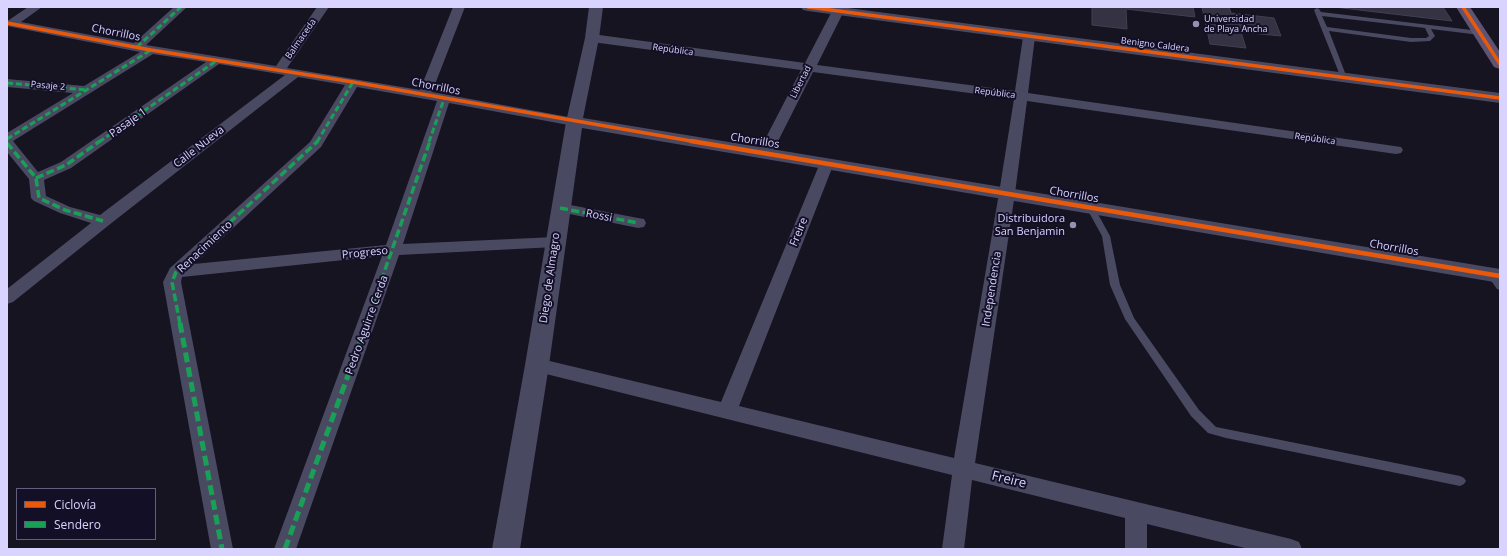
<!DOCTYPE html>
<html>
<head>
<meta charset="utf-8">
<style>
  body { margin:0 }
  #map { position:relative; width:1507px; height:556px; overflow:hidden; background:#161421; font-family:"Open Sans",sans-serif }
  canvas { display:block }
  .frame { position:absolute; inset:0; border:8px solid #d9d4ff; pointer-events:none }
  .legend { position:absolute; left:16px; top:488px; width:140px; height:52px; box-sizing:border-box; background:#130f26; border:1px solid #625e7d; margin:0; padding:5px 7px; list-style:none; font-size:12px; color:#d9d4ff }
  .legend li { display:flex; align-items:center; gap:8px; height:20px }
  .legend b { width:20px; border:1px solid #625e7d }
</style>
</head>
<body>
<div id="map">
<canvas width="1507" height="556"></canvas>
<div class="frame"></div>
<ul class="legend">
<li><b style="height:5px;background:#e8590c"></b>Ciclovía</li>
<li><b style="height:5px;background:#1a9f57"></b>Sendero</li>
</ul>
</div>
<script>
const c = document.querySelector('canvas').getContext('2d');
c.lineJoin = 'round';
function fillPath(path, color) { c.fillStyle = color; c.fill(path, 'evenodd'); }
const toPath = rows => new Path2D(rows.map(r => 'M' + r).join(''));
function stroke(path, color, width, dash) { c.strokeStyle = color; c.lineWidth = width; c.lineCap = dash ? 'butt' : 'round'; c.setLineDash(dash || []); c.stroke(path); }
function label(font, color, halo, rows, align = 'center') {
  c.font = font + ' "Open Sans",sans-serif'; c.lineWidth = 4; c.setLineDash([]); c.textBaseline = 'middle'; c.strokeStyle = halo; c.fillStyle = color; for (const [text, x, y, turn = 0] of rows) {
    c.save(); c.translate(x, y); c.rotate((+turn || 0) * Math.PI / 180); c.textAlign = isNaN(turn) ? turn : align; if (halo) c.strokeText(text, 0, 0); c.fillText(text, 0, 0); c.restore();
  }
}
const building = toPath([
  [1092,7,1193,7,1195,17,1126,9,1127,29,1092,25,1092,7],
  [1202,7,1229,7,1231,13,1274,18,1281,36,1241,32,1246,48,1210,44,1202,7],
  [1334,7,1443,7,1452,21,1334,7]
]);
const service = toPath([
  [1317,8,1319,9,1321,12,1480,31,1483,33,1480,35,1431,29,1435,36,1430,41,1411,42,1329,31,1347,78,1344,80,1341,78,1314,10,1317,8],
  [1322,16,1425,28,1429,36,1426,38,1411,38,1327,27,1322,16],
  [1090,204,1094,207,1110,236,1120,285,1134,318,1199,410,1216,427,1460,476,1464,478,1466,481,1464,484,1460,486,1226,438,1208,433,1191,416,1125,319,1110,285,1102,236,1086,207,1090,204],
  [1491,272,1494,273,1500,281,1500,290,1497,289,1487,275,1491,272]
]);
const minor = toPath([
  [28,7,42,7,21,22,134,43,174,7,187,7,146,45,276,66,317,7,329,7,287,68,420,90,453,7,465,7,432,92,574,118,579,119,581,122,579,125,574,126,449,103,403,244,555,237,561,238,563,242,561,246,555,247,399,255,296,549,274,549,382,256,182,277,181,282,233,549,211,549,163,282,170,268,310,142,345,85,298,77,109,225,13,302,7,304,7,289,91,223,60,213,34,201,31,198,29,179,7,152,7,133,73,93,7,87,7,79,84,86,140,52,7,26,7,20,9,20,28,7],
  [153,54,206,62,61,162,38,172,13,141,153,54],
  [219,64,285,75,100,215,70,207,46,196,44,180,71,168,219,64],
  [357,87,437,101,386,245,194,264,321,147,357,87],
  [838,8,844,11,817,65,1015,91,1023,37,1025,35,1029,33,1033,35,1035,37,1028,93,1401,147,1403,150,1401,153,1396,154,1027,101,1015,193,975,463,1291,539,1299,542,1302,549,1249,549,1147,524,1147,549,1125,549,1125,518,972,480,964,549,942,549,952,475,530,370,528,365,530,360,537,358,721,402,820,163,822,160,827,159,832,160,834,163,739,406,954,458,999,193,1014,99,813,72,772,153,770,156,765,157,760,156,758,153,801,70,592,42,588,41,586,38,588,35,592,34,805,63,832,11,838,8],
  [560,203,638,218,644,219,646,223,644,227,638,228,555,211,552,208,555,205,560,203]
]);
const tertiary = toPath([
  [589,7,603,7,599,38,583,118,1500,269,1500,283,582,128,549,365,520,549,492,549,525,365,566,122,585,38,589,7],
  [801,7,840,7,1500,93,1500,103,808,11,803,10,801,7]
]);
const primary = toPath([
  [1456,7,1470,7,1500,52,1500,69,1494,67,1456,7]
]);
const quietFar2 = toPath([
  [137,47,181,7],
  [7,83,88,90],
  [7,139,151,50],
  [99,142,216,61],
  [317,142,353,82],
  [429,142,444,99]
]);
const quietFar1 = toPath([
  [7,143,36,178,39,198,65,210,103,221],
  [36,178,66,165,100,141],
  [560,208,638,223],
  [180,324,172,282,176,272,318,141],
  [366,324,430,141]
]);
const quiet = toPath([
  [180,323,222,549],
  [285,549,367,323]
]);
const cyclewayFar1 = toPath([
  [808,7,1500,98],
  [1463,7,1500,64],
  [7,23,151,50,353,82,697,142]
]);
const cycleway = toPath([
  [691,141,1500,276]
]);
const markers = [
  [1196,24,4,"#9591b1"],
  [1073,225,4,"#9591b1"]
];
const farPoinames = [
  ["Universidad",1204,19],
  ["de Playa Ancha",1204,29]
];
const farStreetnames = [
  ["Balmaceda",301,39,-55],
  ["Benigno Caldera",1155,45,7],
  ["República",673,50,8],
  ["Libertad",801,82,-63],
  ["Pasaje 2",48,86,5],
  ["República",995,93,7],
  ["República",1315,139,8]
];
const streetNames = [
  ["Chorrillos",116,33,11],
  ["Chorrillos",436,87,11],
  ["Pasaje 1",128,123,-35],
  ["Chorrillos",755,141,9],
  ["Calle Nueva",199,147,-38],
  ["Chorrillos",1074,195,10],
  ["Rossi",599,216,11],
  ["Freire",799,232,-68],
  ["Renacimiento",205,247,-43],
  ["Chorrillos",1394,248,10],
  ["Progreso",365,253,-6],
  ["Diego de Almagro",550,278,-82],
  ["Independencia",992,289,-81],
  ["Pedro Aguirre Cerda",367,325,-70]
];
const poiNames = [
  ["Distribuidora",1065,219],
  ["San Benjamin",1065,232]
];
const nearStreetnames = [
  ["Freire",1009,480,14]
];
fillPath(building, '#343243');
stroke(building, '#433f54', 1);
fillPath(service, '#4a4962');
fillPath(minor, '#4a4962');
fillPath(tertiary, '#4a4962');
fillPath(primary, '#5e5373');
stroke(quietFar2, '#1a9f57', 3, [6, 3]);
stroke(quietFar1, '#1a9f57', 3.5, [8, 3.5]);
stroke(quiet, '#1a9f57', 5, [10, 5]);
stroke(cyclewayFar1, '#e8590c', 3.5);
stroke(cycleway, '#e8590c', 4.5);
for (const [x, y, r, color] of markers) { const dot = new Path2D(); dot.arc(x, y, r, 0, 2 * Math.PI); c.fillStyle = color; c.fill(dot); stroke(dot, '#130f26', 1.5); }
label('9px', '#d9d4ff', '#130f26', farPoinames, 'left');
label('9px', '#d9d4ff', '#130f26', farStreetnames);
label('11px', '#d9d4ff', '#130f26', streetNames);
label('11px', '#d9d4ff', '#130f26', poiNames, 'right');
label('13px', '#d9d4ff', '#130f26', nearStreetnames);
</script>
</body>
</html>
